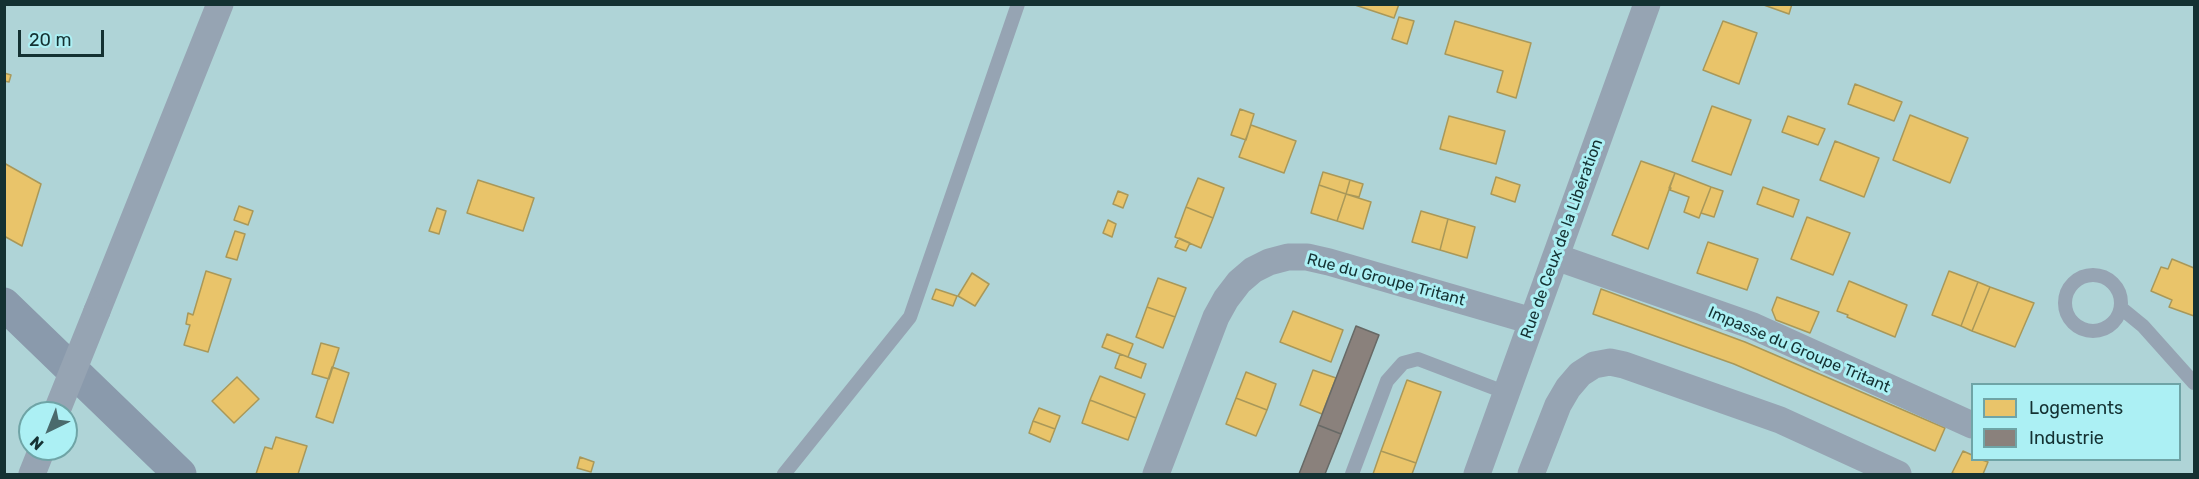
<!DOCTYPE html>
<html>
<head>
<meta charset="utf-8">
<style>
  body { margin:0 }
  #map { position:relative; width:2199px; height:479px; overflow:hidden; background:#afd4d7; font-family:Rubik,sans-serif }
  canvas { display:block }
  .frame { position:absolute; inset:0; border:6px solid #143132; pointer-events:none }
  .legend { position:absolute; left:1971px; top:383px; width:210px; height:78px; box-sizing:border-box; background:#acf0f4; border:2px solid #6fa4a6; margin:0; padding:8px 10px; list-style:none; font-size:18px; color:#143132 }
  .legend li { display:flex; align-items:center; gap:12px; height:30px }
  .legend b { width:30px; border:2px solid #6fa4a6 }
  .north { position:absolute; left:18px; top:401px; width:60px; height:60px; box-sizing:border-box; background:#acf0f4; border:2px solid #6fa4a6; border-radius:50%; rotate:223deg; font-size:16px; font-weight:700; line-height:24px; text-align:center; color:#143132 }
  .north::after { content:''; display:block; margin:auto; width:21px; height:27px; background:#4a6a6c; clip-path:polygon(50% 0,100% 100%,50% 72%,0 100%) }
  .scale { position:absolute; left:18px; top:30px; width:86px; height:27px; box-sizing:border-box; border:3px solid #143132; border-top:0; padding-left:8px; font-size:18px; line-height:21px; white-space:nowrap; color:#143132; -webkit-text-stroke:4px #acf0f4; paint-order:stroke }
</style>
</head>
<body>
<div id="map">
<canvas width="2199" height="479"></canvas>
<div class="frame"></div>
<ul class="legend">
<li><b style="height:16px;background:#e9c46a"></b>Logements</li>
<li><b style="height:16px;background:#8a817c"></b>Industrie</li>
</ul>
<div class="north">N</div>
<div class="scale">20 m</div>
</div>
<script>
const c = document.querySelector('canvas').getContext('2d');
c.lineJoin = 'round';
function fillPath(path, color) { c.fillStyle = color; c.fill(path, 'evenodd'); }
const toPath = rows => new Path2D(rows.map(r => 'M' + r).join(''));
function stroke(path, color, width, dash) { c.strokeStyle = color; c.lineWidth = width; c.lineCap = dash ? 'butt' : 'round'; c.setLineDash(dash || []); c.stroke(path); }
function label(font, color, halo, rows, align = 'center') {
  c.font = font + ' Rubik,sans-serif'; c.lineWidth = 6; c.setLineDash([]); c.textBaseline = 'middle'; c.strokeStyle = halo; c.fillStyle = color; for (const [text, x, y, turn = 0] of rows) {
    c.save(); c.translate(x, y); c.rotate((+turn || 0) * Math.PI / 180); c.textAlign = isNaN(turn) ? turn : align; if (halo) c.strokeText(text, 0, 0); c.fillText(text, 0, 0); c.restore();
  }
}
const homes = toPath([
  [1352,4,1399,4,1394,18,1352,4],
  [1761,4,1792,4,1789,14,1761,4],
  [1399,17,1414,21,1407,44,1392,39,1399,17],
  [1455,21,1531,43,1516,98,1497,92,1503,71,1445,54,1455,21],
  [1723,21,1757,33,1739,84,1703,70,1723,21],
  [4,73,11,75,9,82,4,81,4,73],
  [1855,84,1902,102,1894,121,1848,104,1855,84],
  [1712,106,1751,120,1731,175,1692,161,1712,106],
  [1240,109,1254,114,1246,140,1231,135,1240,109],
  [1910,115,1968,138,1950,183,1893,160,1910,115],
  [1449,116,1505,131,1496,164,1440,149,1449,116],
  [1788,116,1825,129,1818,145,1782,132,1788,116],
  [1251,125,1296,141,1284,173,1239,157,1251,125],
  [1835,141,1879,158,1864,197,1820,180,1835,141],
  [1641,161,1675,173,1648,249,1612,235,1641,161],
  [4,163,41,184,22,246,4,236,4,163],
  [1323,172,1350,180,1346,194,1319,185,1323,172],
  [1675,173,1711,187,1699,218,1684,212,1689,197,1670,190,1671,188,1669,188,1675,173],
  [1496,177,1520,185,1515,202,1491,194,1496,177],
  [1198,178,1224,188,1213,218,1186,207,1198,178],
  [478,180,534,198,523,231,467,213,478,180],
  [1350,180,1363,184,1359,197,1346,194,1350,180],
  [1319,185,1346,194,1337,221,1311,213,1319,185],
  [1711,187,1723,191,1714,217,1701,213,1711,187],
  [1763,187,1799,200,1793,217,1757,204,1763,187],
  [1118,191,1128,195,1123,208,1113,204,1118,191],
  [1346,194,1371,202,1363,229,1337,221,1346,194],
  [239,206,253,211,248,225,234,220,239,206],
  [1186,207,1213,218,1201,248,1175,237,1186,207],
  [437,208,446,211,439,234,429,231,437,208],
  [1421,211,1448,219,1440,250,1412,242,1421,211],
  [1807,217,1850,233,1833,275,1791,259,1807,217],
  [1448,219,1475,227,1467,258,1440,250,1448,219],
  [1108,220,1116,224,1112,237,1103,233,1108,220],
  [235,231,245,234,237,260,226,257,235,231],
  [1179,238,1190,243,1186,251,1175,247,1179,238],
  [1708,242,1758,259,1747,290,1697,273,1708,242],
  [2172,259,2194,268,2194,316,2169,307,2172,300,2151,291,2161,267,2168,269,2172,259],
  [206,271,231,279,208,352,184,345,190,325,186,324,188,313,193,315,206,271],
  [1949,271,1978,282,1961,326,1932,315,1949,271],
  [972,273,989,284,975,306,958,296,972,273],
  [1158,278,1186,288,1175,317,1147,307,1158,278],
  [1849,281,1907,305,1895,337,1847,317,1848,315,1837,311,1849,281],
  [1978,282,1990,287,1972,331,1961,326,1978,282],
  [1990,287,2034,303,2015,347,1972,331,1990,287],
  [936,289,957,296,953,306,932,299,936,289],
  [1601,289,1745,342,1945,428,1935,451,1734,364,1593,314,1601,289],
  [1777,297,1819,312,1810,333,1776,320,1772,310,1777,297],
  [1147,307,1175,317,1163,348,1136,337,1147,307],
  [1293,311,1343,330,1331,362,1280,342,1293,311],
  [1107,334,1133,344,1128,357,1102,347,1107,334],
  [321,343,339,348,329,379,312,374,321,343],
  [1120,354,1146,364,1141,378,1115,368,1120,354],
  [332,367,349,373,333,423,316,417,332,367],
  [1313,370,1336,378,1322,414,1300,405,1313,370],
  [1246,372,1276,384,1267,410,1236,398,1246,372],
  [1100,376,1145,394,1136,418,1090,400,1100,376],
  [237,377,259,399,234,423,212,401,237,377],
  [1407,380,1441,392,1416,463,1381,451,1407,380],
  [1236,398,1267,410,1256,436,1226,424,1236,398],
  [1090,400,1136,418,1128,440,1082,423,1090,400],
  [1039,408,1060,416,1055,429,1033,421,1039,408],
  [1033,421,1055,429,1050,442,1029,433,1033,421],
  [276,437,307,446,298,474,256,474,265,447,272,449,276,437],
  [1381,451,1416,463,1412,474,1373,474,1381,451],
  [1963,451,1972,455,1972,460,1982,460,1988,462,1983,474,1956,474,1952,473,1963,451],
  [580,457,594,462,591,472,577,468,580,457]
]);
const industry = toPath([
  [1356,326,1379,335,1341,434,1318,425,1356,326],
  [1318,425,1341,434,1325,474,1299,474,1318,425]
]);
const lane = toPath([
  '2065 303a28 28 0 1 1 56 0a28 28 0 1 1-56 0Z',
  [2121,308,2143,326,2194,383],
  [784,474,910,317,1018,4],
  [1352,474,1387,381,1403,363,1418,359,1507,393]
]);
const street = toPath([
  [1556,257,1753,326,1972,425],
  [97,311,220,4],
  [32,474,42,449],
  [1156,474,1216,317,1226,299,1239,282,1253,270,1269,262,1288,257,1307,257,1329,262,1532,321],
  [1477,474,1647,4],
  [1531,474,1558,405,1568,388,1580,374,1594,365,1610,362,1624,365,1780,420,1898,474]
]);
const secondary = toPath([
  [4,304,180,474]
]);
const streetBridge = toPath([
  [56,413,97,311]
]);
const streetNames = [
  ["Rue de Ceux de la Libération",1562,239,-70],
  ["Rue du Groupe Tritant",1386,280,15],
  ["Impasse du Groupe Tritant",1799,350,23]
];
fillPath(homes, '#e9c46a');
stroke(homes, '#a99859', 1.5);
fillPath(industry, '#8a817c');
stroke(industry, '#676966', 1.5);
stroke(lane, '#96a4b3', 14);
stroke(street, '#96a4b3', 27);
stroke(secondary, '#8a9aac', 33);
stroke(streetBridge, '#96a4b3', 27);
label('16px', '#143132', '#acf0f4', streetNames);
</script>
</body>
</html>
